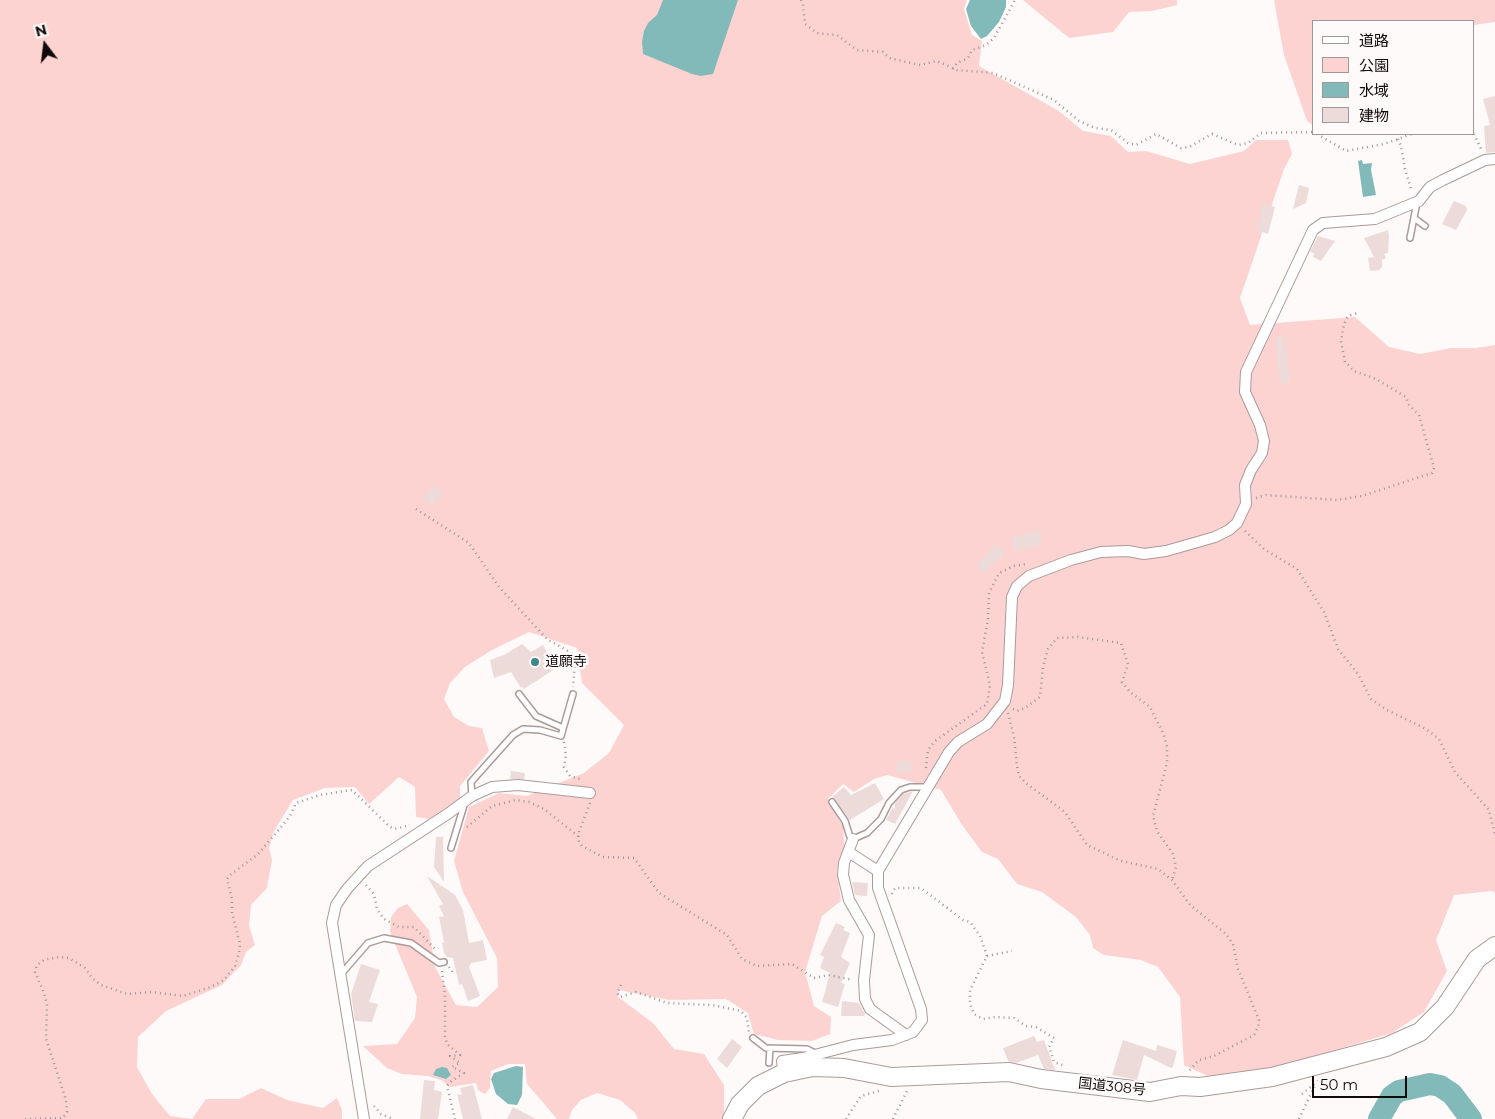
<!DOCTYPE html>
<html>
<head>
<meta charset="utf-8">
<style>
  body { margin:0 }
  #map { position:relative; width:1495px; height:1119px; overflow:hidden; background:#fefaf9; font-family:Montserrat,"Noto Sans JP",sans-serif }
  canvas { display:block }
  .legend { position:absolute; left:1312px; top:20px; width:162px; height:115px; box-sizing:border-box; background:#fefaf9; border:1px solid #9f9a99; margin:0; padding:6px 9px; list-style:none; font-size:15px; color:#100a0a }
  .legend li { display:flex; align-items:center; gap:10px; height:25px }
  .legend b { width:25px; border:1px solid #9f9a99 }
  .north { position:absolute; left:20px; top:20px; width:50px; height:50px; -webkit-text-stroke:4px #fefaf9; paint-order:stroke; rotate:345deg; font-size:14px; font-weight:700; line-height:20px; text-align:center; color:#100a0a }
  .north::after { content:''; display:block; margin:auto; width:18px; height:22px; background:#100a0a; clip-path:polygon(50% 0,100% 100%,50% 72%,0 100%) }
  .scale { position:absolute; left:1312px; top:1076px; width:95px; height:22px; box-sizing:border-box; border:2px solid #100a0a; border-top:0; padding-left:6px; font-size:15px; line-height:18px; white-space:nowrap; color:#100a0a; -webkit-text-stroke:4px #fefaf9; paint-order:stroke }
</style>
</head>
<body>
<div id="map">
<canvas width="1495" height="1119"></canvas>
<ul class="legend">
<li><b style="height:6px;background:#fff"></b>道路</li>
<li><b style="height:14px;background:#fdd3d1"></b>公園</li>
<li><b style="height:14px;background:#82b9b9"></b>水域</li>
<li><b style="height:14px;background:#eddbd9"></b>建物</li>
</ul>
<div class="north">N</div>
<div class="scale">50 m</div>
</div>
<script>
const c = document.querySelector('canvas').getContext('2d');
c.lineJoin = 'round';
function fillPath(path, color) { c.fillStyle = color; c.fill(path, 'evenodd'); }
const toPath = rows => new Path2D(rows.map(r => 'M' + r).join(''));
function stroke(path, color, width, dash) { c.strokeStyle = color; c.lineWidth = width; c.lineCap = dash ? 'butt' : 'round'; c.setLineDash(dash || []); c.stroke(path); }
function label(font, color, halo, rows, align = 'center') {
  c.font = font + ' Montserrat,"Noto Sans JP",sans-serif'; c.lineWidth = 5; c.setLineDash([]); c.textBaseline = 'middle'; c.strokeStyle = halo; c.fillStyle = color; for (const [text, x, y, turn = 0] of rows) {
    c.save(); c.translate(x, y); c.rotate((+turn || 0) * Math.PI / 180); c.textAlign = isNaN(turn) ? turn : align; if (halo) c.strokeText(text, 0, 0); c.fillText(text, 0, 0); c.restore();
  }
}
const green = toPath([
  [0,0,967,0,964,9,972,35,982,41,979,66,1059,111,1083,131,1111,136,1128,152,1146,151,1190,164,1244,151,1256,140,1288,140,1292,154,1284,169,1240,298,1250,325,1355,317,1389,347,1420,354,1451,348,1476,348,1495,345,1495,893,1492,891,1454,895,1436,940,1447,971,1424,1012,1392,1033,1269,1070,1208,1076,1184,1065,1180,997,1158,967,1141,960,1104,955,1093,948,1090,935,1076,917,1042,892,1017,884,998,859,982,852,962,825,941,790,887,775,874,779,854,792,843,784,828,799,843,827,845,848,837,869,841,901,822,916,805,972,814,1006,831,1017,830,1034,812,1041,778,1040,754,1034,748,1013,726,999,669,1000,619,990,617,996,653,1023,674,1049,704,1054,724,1085,724,1119,638,1119,635,1113,620,1100,597,1093,581,1100,572,1110,569,1119,557,1119,527,1084,525,1064,508,1064,491,1071,490,1088,485,1094,478,1090,476,1083,450,1087,441,1080,428,1076,402,1074,387,1068,363,1046,397,1044,415,1018,417,997,390,932,391,917,398,908,407,904,429,930,435,967,456,1005,477,1007,498,987,497,958,463,892,454,861,469,807,499,793,527,796,584,773,609,753,624,725,582,683,577,648,529,632,492,650,465,667,450,683,444,699,454,717,469,726,482,728,489,751,460,786,460,799,430,819,416,817,415,787,399,777,369,804,355,787,325,788,293,800,274,831,269,848,272,860,267,888,251,905,249,926,255,945,246,952,241,965,222,985,166,1011,138,1037,137,1067,152,1094,170,1116,192,1119,206,1099,239,1099,261,1088,287,1100,323,1108,337,1098,342,1110,342,1119,0,1119],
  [1023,0,1177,0,1177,5,1152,11,1129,12,1113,32,1069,38],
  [1274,0,1495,0,1495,22,1474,25,1474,21,1314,21,1314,126,1307,121,1284,55]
]);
const water = toPath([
  [663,0,738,0,713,74,701,76,692,74,643,54,642,42,644,31,648,23,657,15],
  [970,0,1006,0,1006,7,999,22,987,36,981,39,971,26,966,9],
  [1362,160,1363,164,1372,163,1371,170,1376,195,1363,197,1358,161],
  [516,1066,523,1067,522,1095,517,1105,508,1104,496,1094,491,1079,494,1073],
  [442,1067,447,1068,451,1075,446,1079,433,1075,436,1069]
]);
const river = toPath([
  [1379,1119,1392,1096,1399,1091,1430,1084,1440,1086,1452,1094,1471,1119]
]);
const building = toPath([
  [1495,96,1495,152,1486,153,1484,126,1490,125,1483,99],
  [1299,185,1309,188,1306,203,1293,209],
  [1454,201,1466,206,1467,210,1456,230,1442,224],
  [1263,203,1275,207,1268,234,1256,230],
  [1388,230,1389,236,1388,253,1384,254,1386,258,1382,260,1382,267,1379,270,1370,271,1368,258,1374,257,1364,238],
  [1318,236,1335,241,1321,261,1313,257,1314,253,1310,252],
  [1285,337,1290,382,1280,383,1275,338],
  [435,485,444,493,432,506,423,498],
  [1039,530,1042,545,1015,552,1011,537],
  [997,544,1006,553,984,573,976,564],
  [522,644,531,652,543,645,549,656,553,653,561,665,524,689,522,687,521,688,511,672,494,678,490,660,504,655],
  [896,761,911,761,911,772,896,773],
  [511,771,525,773,524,779,510,779],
  [875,783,884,799,850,820,832,797,844,787,851,795],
  [913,791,895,824,886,820,893,807,895,810,895,803,903,794],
  [436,837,443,837,444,882,434,867],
  [427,876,455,895,463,910,469,943,483,940,487,960,471,963,469,967,480,996,468,1001,462,984,459,985,453,958,447,957,444,953,442,943,444,942,439,917,444,916,439,906,443,904],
  [852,882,868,883,867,896,855,895],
  [836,923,845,927,843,930,850,933,841,957,850,963,841,983,845,984,838,1007,822,1002,830,973,820,968,824,957,820,955],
  [361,964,380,970,369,1002,378,1004,372,1022,355,1021,351,994],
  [842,1001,859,1003,865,1014,864,1016,841,1016],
  [1034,1036,1037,1042,1044,1040,1055,1070,1044,1069,1038,1055,1016,1063,1008,1061,1003,1048],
  [732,1039,742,1047,727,1068,717,1059],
  [1123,1040,1156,1051,1157,1045,1177,1051,1173,1067,1171,1068,1144,1055,1137,1080,1112,1075],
  [424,1080,435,1081,434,1090,442,1092,438,1119,420,1119],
  [473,1085,482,1119,463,1119,457,1094,462,1095,460,1088],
  [513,1107,536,1119,507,1119]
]);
const path = toPath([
  [801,0,803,4,805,24,817,33,837,35,857,50,883,52,889,58,920,65,937,61,957,70,993,73,1054,100,1079,121,1095,128,1111,130,1128,143,1136,145,1156,134,1181,148,1189,147,1212,134,1238,145,1248,143,1261,133,1314,132],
  [953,69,957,63,968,58,972,50,986,45,994,38,1015,0],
  [1317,134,1346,151,1384,144,1412,134],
  [1474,134,1482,151],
  [1398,139,1401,146,1405,169,1412,192],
  [1256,498,1266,495,1337,500,1362,496,1432,473,1434,468,1419,415,1409,405,1406,397,1376,379,1354,371,1345,362,1341,341,1344,324,1348,316,1358,313],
  [416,509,469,543,499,587,547,639,573,654,575,663,573,687],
  [1245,531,1264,549,1297,569,1324,612,1338,649,1358,674,1371,699,1387,710,1426,729,1439,739,1455,772,1489,810,1495,835],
  [1013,709,1017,711,1025,708,1040,697,1043,667,1048,649,1057,638,1078,637,1121,643,1128,664,1122,682,1130,692,1150,707,1164,735,1167,747,1167,763,1153,816,1157,831,1173,854,1176,867,1172,880],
  [1008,713,1014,737,1017,766,1019,776,1027,784,1065,812,1087,845,1121,861,1158,869,1172,880,1190,905,1226,934,1233,944,1238,969,1259,1020,1258,1027,1254,1035,1214,1056,1199,1060,1189,1071],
  [564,742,566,755,564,767,570,776,583,780],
  [926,768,928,750,935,741,987,704,990,685,982,652,988,619,989,593,999,573,1013,566,1027,564],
  [590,803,579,832,578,840,582,846,603,857,634,858,659,893,727,935,742,959,757,966,792,964,814,978,828,975,853,980],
  [467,827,492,806,516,800,529,802,544,809,578,836],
  [366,885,374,894,377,909,384,919,399,927,414,927,435,949],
  [892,894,895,888,921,888,963,920,970,922,980,936,987,956,970,990,970,1004,974,1014,983,1019,995,1017,1014,1018,1026,1026,1036,1027,1054,1038,1049,1047,1054,1062,1065,1066],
  [987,956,1012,951],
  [449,967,454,974],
  [442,971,445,995,445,1036,447,1044,460,1055,450,1056,460,1063,452,1067,464,1073,450,1082,447,1086,455,1119],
  [621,985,617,993,620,997,636,992,667,1003,712,1005,741,1011,747,1018,749,1033],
  [1302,1094,1318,1081],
  [374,1106,381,1114,393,1119],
  [25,1119,63,1118,67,1112,66,1100,46,1039,47,1004,44,993,35,972,37,965,44,960,59,957,69,958,85,968,92,978,101,985,127,994,152,992,183,996,211,987,224,980,235,966,239,953,240,944,232,913,232,899,227,879,230,875,257,855,277,832,290,816,296,803,320,795,352,790,390,827,395,829,410,825],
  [846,1119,861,1096,879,1091],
  [893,1119,907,1091],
  [1299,1119,1316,1083]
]);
const service = toPath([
  [1414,218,1425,226],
  [1410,238,1417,202],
  [519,694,536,716,563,728],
  [472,796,471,782,513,735,523,729,540,730,561,736,573,694],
  [832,802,845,821,850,837,853,839,867,833,881,819,889,803,901,790,910,787,927,787],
  [451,848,465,802],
  [342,973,368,943,384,938,411,943,439,963,444,962],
  [753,1038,766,1048,807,1049,817,1054],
  [769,1063,770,1048]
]);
const minor = toPath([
  [853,839,844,863,843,875,849,900,869,935,864,980,865,999,870,1009,906,1035],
  [850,853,878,871],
  [784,1073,782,1061,803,1058,853,1045,892,1040,913,1032,922,1020,921,1009,878,888,878,871,949,752,958,742,987,724,1005,701,1008,685,1012,597,1017,586,1029,576,1071,560,1101,552,1128,551,1144,554,1166,551,1215,537,1229,530,1237,523,1246,504,1245,485,1251,470,1262,453,1264,441,1260,425,1245,392,1246,372,1313,230,1323,223,1375,219,1419,201,1430,187,1443,180,1485,160,1495,159],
  [364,1119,332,923,336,905,347,889,368,866,449,813,472,796,492,787,518,785,590,793]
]);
const trunk = toPath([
  [732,1119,740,1104,758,1086,784,1073,813,1067,844,1068,891,1077,1009,1072,1041,1079,1150,1092,1181,1086,1200,1087,1272,1077,1386,1047,1420,1032,1445,1007,1477,959,1495,946]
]);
const markers = [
  [535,662,5,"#3f8788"]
];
const poiNames = [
  ["道願寺",545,662]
];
const streetNames = [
  ["国道308号",1112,1087,6]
];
fillPath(green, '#fdd3d1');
fillPath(water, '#82b9b9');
stroke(river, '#82b9b9', 22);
fillPath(building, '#eddbd9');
stroke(service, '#ab9a99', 8);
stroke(minor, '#ab9a99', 12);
stroke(trunk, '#ab9a99', 20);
stroke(path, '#9b9696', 2.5, [1, 4]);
stroke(service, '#fff', 5);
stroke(minor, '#fff', 10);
stroke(trunk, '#fff', 18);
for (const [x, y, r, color] of markers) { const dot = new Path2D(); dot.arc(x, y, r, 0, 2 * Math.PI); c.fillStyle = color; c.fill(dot); stroke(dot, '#fefaf9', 2); }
label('14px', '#100a0a', '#fefaf9', poiNames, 'left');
label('14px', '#100a0a', '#fefaf9', streetNames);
</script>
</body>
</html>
